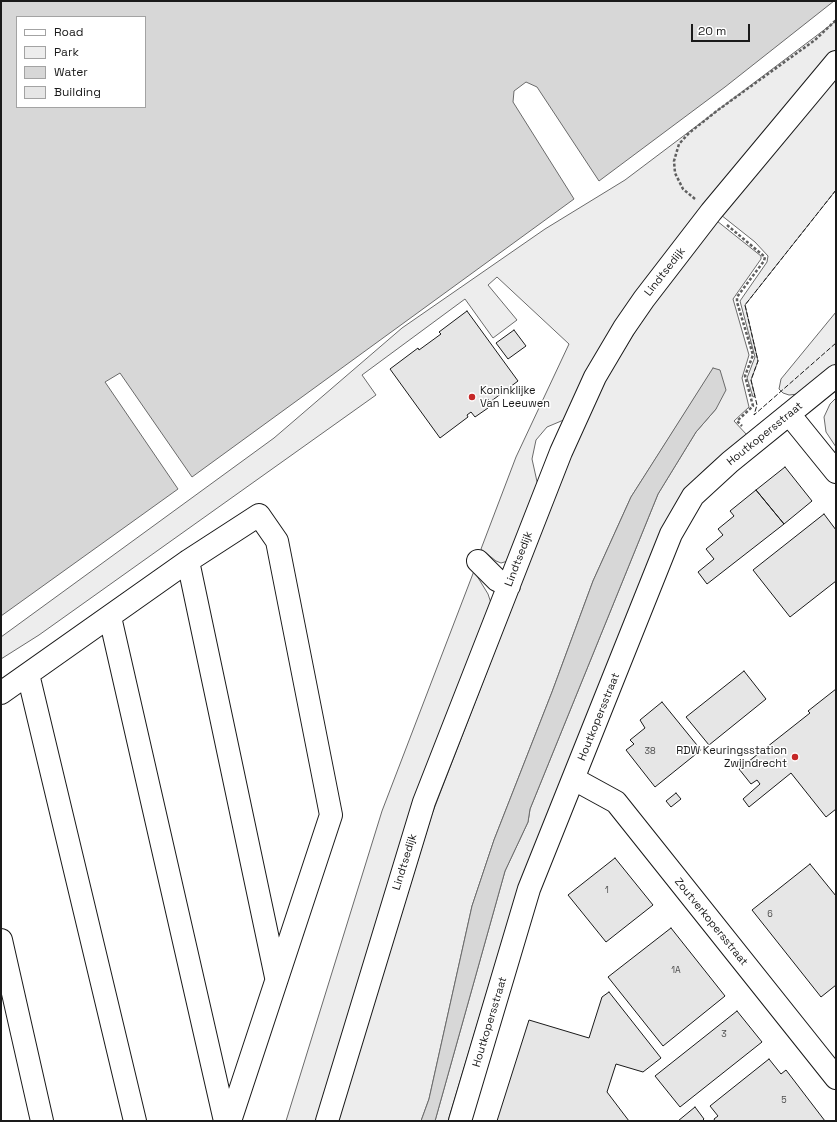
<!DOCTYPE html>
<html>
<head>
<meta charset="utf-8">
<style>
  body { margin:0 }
  #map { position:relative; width:837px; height:1122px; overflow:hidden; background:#fff; font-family:"Space Grotesk",sans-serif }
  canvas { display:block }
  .frame { position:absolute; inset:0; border:2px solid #1a1a1a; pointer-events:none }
  .legend { position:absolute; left:16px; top:16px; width:130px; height:92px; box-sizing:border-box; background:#fff; border:1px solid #a3a3a3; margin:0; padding:5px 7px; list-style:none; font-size:12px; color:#1a1a1a }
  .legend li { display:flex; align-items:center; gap:8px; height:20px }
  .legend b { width:20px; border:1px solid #a3a3a3 }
  .scale { position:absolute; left:691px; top:24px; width:59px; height:18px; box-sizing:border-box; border:2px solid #1a1a1a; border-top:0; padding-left:5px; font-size:12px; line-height:14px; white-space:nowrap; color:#1a1a1a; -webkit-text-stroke:3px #fff; paint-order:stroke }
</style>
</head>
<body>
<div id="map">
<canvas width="837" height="1122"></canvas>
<div class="frame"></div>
<ul class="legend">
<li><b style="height:5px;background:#fff"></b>Road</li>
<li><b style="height:11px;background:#ededed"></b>Park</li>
<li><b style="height:11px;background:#d7d7d7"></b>Water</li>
<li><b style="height:11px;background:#e6e6e6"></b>Building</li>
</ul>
<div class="scale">20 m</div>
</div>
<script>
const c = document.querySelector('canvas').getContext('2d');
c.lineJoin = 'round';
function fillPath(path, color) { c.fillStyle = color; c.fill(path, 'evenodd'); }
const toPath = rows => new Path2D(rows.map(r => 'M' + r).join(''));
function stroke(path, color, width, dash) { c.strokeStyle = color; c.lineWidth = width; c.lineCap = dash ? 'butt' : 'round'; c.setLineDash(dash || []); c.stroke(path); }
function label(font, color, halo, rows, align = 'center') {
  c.font = font + ' "Space Grotesk",sans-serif'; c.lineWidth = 3; c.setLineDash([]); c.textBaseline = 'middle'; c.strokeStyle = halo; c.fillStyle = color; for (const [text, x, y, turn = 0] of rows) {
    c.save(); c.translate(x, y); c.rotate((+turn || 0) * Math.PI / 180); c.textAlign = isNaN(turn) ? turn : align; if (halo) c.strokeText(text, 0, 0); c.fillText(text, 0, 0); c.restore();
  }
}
const green = toPath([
  [836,21,836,51,740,165,566,419,547,427,536,440,532,459,538,486,508,561,501,563,496,561,481,549,516,457,569,344,497,277,488,285,517,320,493,338,465,299,362,375,376,395,39,635,1,659,1,637,274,438,402,328,545,229,625,180,836,21],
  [836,74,836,190,745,305,758,361,751,380,755,396,753,397,747,378,755,357,740,301,767,262,768,256,755,242,721,215,836,74],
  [717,221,761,256,761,259,733,299,749,355,742,378,749,407,734,421,747,435,712,463,691,483,666,521,517,892,448,1121,435,1121,505,871,528,822,530,809,658,494,696,432,716,409,713,369,631,497,593,581,552,692,494,840,472,906,429,1099,421,1121,338,1121,432,814,571,454,606,379,638,327,670,279,717,221],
  [836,312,836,364,798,394,789,395,783,393,779,389,781,379,836,312],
  [836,398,836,447,826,432,824,417,830,404,836,398],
  [474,571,488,594,491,603,320,1121,286,1121,382,811,474,571]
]);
const water = toPath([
  [1,1,834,1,725,87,599,181,537,87,526,82,514,91,513,102,574,199,192,477,120,373,105,382,178,489,1,616,1,1],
  [17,17,145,17,145,107,17,107,17,17],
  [713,368,720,370,726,390,716,409,696,432,658,494,530,809,528,822,505,871,435,1121,421,1121,429,1099,472,906,494,840,552,692,593,581,631,497,713,368]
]);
const building = toPath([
  [467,311,518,381,490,402,488,399,484,402,488,408,475,417,471,412,467,415,468,417,440,438,390,369,418,348,419,350,441,334,439,332,467,311],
  [514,330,526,346,508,359,496,343,514,330],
  [785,467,812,501,784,524,756,490,785,467],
  [756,490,784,524,707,584,698,572,714,559,706,549,723,535,718,529,734,516,730,511,756,490],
  [824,514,836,530,836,581,790,617,753,570,824,514],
  [744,671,766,699,709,745,686,717,744,671],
  [836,689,836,809,826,817,791,773,749,807,743,799,760,784,757,780,751,784,739,769,810,713,808,711,836,689],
  [662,702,701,750,655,787,626,750,634,744,630,740,645,728,640,720,662,702],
  [676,793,681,799,671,807,666,801,676,793],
  [615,858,653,905,606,942,568,895,615,858],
  [810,864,836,896,836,985,821,997,752,910,810,864],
  [671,928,725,996,663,1046,608,977,671,928],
  [609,992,661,1058,643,1072,616,1064,607,1092,629,1121,497,1121,529,1020,589,1038,602,997,609,992],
  [737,1011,762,1042,680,1107,655,1076,737,1011],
  [769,1059,781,1074,786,1070,825,1121,715,1121,714,1119,718,1116,710,1106,769,1059],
  [695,1107,704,1119,702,1121,678,1121,695,1107]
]);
const path = toPath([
  [695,199,683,189,675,173,674,161,679,144,689,133,718,110,815,40,836,20],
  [727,225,765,257,764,261,737,297,737,302,753,355,745,376,753,406,737,421,742,426]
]);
const minor = toPath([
  [789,414,836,472],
  [188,561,276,977],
  [478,561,497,580,509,586],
  [110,617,225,1121],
  [28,674,135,1121],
  [1,693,188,561,259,515,277,541,331,815,230,1121],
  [574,779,616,802,836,1078],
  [1,940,42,1121],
  [327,1121,424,802,561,452,595,377,624,328,644,299,711,212,836,62],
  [460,1121,529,889,671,534,693,496,730,462,836,376]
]);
const fence = toPath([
  [836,190,745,305,758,361,751,380,757,405,754,415,836,343]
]);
const markers = [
  [472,397,4,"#c62828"],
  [795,757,4,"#c62828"]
];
const numberNames = [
  ["38",650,752],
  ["1",607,891],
  ["6",770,915],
  ["1A",676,971],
  ["3",724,1035],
  ["5",784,1101]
];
const streetNames = [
  ["Lindtsedijk",665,272,-52],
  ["Houtkopersstraat",765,434,-39],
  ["Lindtsedijk",519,559,-69],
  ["Houtkopersstraat",599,717,-68],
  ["Lindtsedijk",405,862,-73],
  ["Zoutverkopersstraat",711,922,51],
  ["Houtkopersstraat",490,1022,-73]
];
const poiNames = [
  ["Koninklijke",480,391],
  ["Van Leeuwen",480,404],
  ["RDW Keuringsstation",787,751,"right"],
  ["Zwijndrecht",787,764,"right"]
];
fillPath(green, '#ededed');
stroke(green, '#6a6a6a', 1);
fillPath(water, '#d7d7d7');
stroke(water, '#6a6a6a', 1);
fillPath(building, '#e6e6e6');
stroke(building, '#1a1a1a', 1);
stroke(minor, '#1a1a1a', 24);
stroke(path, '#5f5f5f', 2.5, [3, 2]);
stroke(minor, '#fff', 22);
stroke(fence, '#1a1a1a', 1, [5, 2]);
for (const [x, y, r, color] of markers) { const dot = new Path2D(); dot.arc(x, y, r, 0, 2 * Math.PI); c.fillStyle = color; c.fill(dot); stroke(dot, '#fff', 1.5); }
label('9px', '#4d4d4d', null, numberNames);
label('11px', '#1a1a1a', '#fff', streetNames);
label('11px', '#1a1a1a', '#fff', poiNames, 'left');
</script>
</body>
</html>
